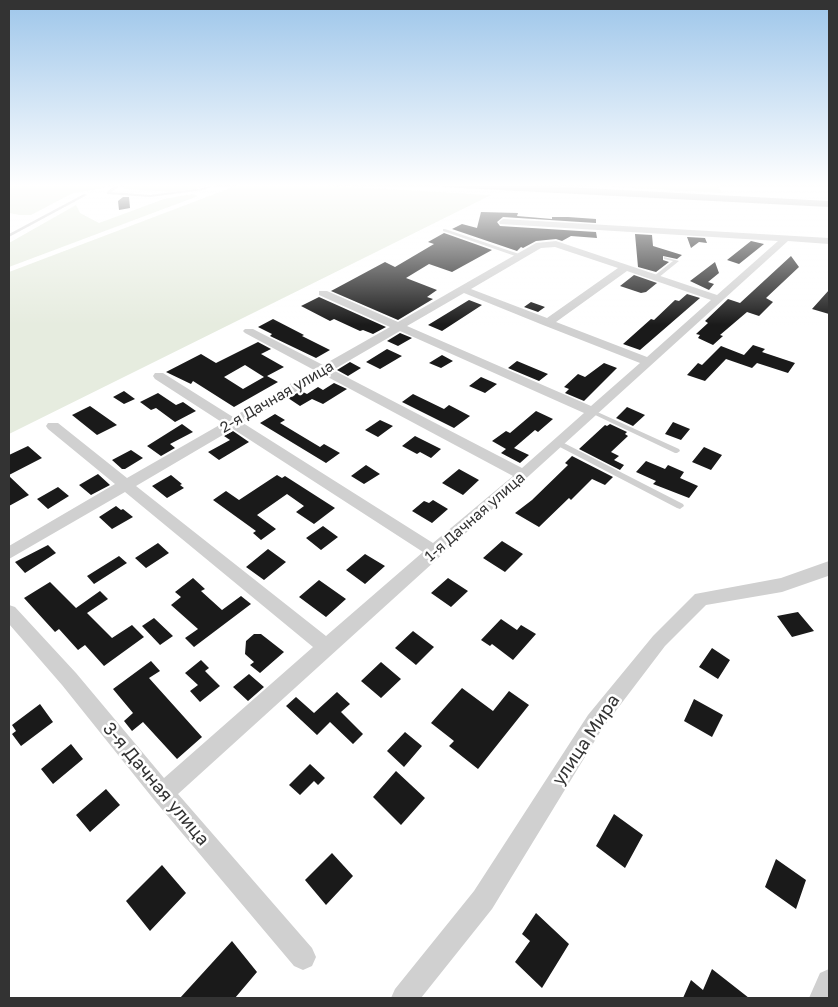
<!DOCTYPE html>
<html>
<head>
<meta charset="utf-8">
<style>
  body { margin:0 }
  #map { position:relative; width:838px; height:1007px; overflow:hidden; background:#fff; font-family:"Golos Text",sans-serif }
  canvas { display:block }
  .frame { position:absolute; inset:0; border:10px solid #333; pointer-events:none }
</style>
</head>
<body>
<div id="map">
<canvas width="838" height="1007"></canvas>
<div class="frame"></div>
</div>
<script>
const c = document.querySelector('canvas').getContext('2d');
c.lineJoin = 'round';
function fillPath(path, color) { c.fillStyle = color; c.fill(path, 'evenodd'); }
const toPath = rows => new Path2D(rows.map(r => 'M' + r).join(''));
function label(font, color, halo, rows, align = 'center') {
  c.font = font + ' "Golos Text",sans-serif'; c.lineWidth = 5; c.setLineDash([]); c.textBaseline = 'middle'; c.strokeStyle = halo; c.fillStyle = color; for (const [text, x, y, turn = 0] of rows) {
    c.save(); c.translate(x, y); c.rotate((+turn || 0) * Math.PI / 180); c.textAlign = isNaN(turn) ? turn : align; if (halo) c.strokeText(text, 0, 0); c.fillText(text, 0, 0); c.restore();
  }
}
const green = toPath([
  [9,184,113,184,99,189,73,193,31,215,20,215,9,213],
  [124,184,207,184,196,189,171,192,125,189,123,187],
  [241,184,300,184,491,195,9,434,9,272],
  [563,184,715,184,723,193],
  [192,194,198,196,9,267,9,243,76,205,80,213,99,223,164,199]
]);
const building = toPath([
  [123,197,129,197,130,208,119,210,118,201],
  [481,212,518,213,517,216,552,219,552,217,568,217,596,219,596,223,503,217,497,222,500,226,596,232,597,238,571,236,562,241,556,239,536,241,523,248,521,247,517,251,452,229,462,224,477,228],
  [444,233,492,250,452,272,429,264,406,278,437,290,427,297,433,299,398,320,331,291,385,262,395,267,434,244,428,242],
  [635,234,652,235,653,246,682,255,677,259,663,256,663,260,669,262,656,272,638,267],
  [687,237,705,238,707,243,699,242,691,248],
  [751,241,764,244,739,264,727,260],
  [791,256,799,267,766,298,773,302,759,316,747,312,720,335,723,336,713,345,698,338,700,335,696,334,708,323,705,321,728,299,740,303],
  [715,262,719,273,708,282,714,284,709,290,690,281],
  [634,275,657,283,646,292,641,293,620,286],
  [829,290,829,314,812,309],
  [687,294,700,298,640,350,623,344,651,319,654,320,675,300,679,301],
  [319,297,386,327,373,334,363,330,360,331,334,319,330,321,301,306],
  [469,300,482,305,442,331,428,325],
  [531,302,545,307,538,312,524,307],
  [273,319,304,335,302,336,330,350,316,358,270,336,272,334,258,327],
  [400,333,412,338,398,346,387,341],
  [258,342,271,349,261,354,284,367,267,376,278,382,234,407,193,381,191,384,166,372,201,354,216,363],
  [245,365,264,377,243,389,224,377],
  [753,345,765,349,762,352,795,363,788,373,757,363,752,368,726,359,705,381,687,375,698,363,702,365,721,346,744,355],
  [387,349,402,356,380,369,366,362],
  [442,355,453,361,441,368,429,363],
  [517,361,548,374,539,381,508,368],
  [350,362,361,368,348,376,337,370],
  [604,363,617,368,584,401,565,393,569,389,564,387,578,374,585,377],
  [481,377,497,384,485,393,469,386],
  [334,383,347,389,323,404,312,399,300,406,288,398,301,391,307,394,318,387,323,390],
  [124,391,135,399,124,404,113,397],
  [158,393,176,405,183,402,196,411,175,422,156,408,151,410,140,402],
  [413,394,444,409,449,405,470,416,454,428,402,402],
  [90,406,117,425,97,435,72,415],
  [627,407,645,415,633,426,616,418],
  [536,411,553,419,538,432,535,430,514,448,529,455,520,463,501,453,506,449,492,441,506,431,510,433],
  [275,414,285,420,280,423,320,447,324,444,340,453,326,463,260,423],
  [380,420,393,426,378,437,365,430],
  [673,422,690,429,681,440,665,434],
  [182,424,193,432,170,444,175,448,161,456,147,446],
  [610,424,627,432,625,434,628,436,611,452,619,456,614,460,624,465,620,470,579,449,605,425,607,426],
  [233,431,249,442,219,460,208,452,230,440,224,436],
  [415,436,441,449,431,458,420,452,417,454,402,446],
  [28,446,42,458,9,475,9,455],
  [704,447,722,455,711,470,692,462],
  [131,450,143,458,125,469,122,469,112,460],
  [572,456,613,477,605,485,592,479,571,500,569,498,539,527,515,513,532,500,568,465,565,463],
  [646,461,665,469,668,465,684,472,680,478,698,486,689,498,653,484,656,481,636,472],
  [366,465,380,474,364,484,351,476],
  [459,469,479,480,463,495,442,483],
  [98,474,110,485,91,495,79,485],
  [171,475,182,484,180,485,184,488,167,498,152,486],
  [277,475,282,478,285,476,335,508,314,524,296,512,304,506,287,494,257,515,276,529,261,540,253,533,256,531,213,500,226,491,239,500],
  [9,476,29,495,9,506],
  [58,487,69,496,48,509,37,499],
  [433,500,448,509,432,523,412,511,424,501,429,503],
  [116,506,121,510,123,509,133,517,112,529,99,517],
  [323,526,338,537,321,550,306,538],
  [502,541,523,554,505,572,483,558],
  [158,543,169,553,146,568,135,558],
  [48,545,56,553,25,573,15,562],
  [268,549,286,562,264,580,246,567],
  [365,554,385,566,365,584,346,570],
  [119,556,127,563,94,584,87,576],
  [193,578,205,589,201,591,222,610,241,596,251,604,194,647,185,638,198,629,171,605,181,597,175,592],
  [448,578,468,591,451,607,431,593],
  [319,580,346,599,326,617,299,597],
  [50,582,76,608,100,591,108,599,87,613,112,638,132,625,144,637,104,666,85,645,78,650,59,629,55,632,24,598],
  [798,612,814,631,792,637,777,616],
  [154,618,173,636,160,645,142,626],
  [501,619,517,630,521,625,536,634,513,660,492,644,490,646,481,640],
  [413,631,434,647,416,665,395,648],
  [254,634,261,634,284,652,260,673,250,665,254,662,245,654,246,641],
  [712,648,730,660,718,679,699,667],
  [201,660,209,668,205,671,220,686,200,702,190,691,198,685,185,673],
  [151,661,160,671,149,678,202,737,177,759,143,722,132,731,124,721,133,713,113,689],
  [381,662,401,679,381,698,361,681],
  [249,674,264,687,248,701,233,687],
  [462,688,493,711,509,691,529,705,478,769,449,746,454,741,431,723],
  [337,692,350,704,341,712,363,734,353,744,330,722,317,735,286,706,296,697,314,713],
  [694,699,723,715,712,737,684,721],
  [40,704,53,722,21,746,12,734,16,731,12,725],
  [405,732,422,746,404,767,387,751],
  [71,744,83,759,53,784,41,769],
  [310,764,325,778,318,785,314,781,300,795,289,785],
  [396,771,425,798,401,825,373,797],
  [106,789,120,805,90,832,76,815],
  [614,814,643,835,625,868,596,846],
  [332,853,353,876,326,905,305,880],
  [776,859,806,880,796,909,765,887],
  [162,865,186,893,150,931,126,901],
  [536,913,569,944,542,988,515,962,530,941,522,934],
  [232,941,257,972,235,998,180,998],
  [712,969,749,998,683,998,691,980,703,990]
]);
const lane = toPath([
  [116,184,121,184,112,192,150,195,203,188,211,184,217,184,204,190,150,197,107,194,107,192,116,184],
  [84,194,87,195,9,237,9,234,84,194],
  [445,229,522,255,522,256,518,257,443,231,443,229,445,229],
  [664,257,679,261,658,278,654,278,654,276,673,261,664,259,664,257],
  [593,410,679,449,680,451,677,453,675,453,591,413,590,412,593,410],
  [556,441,560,441,683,504,684,506,680,509,677,508,556,445,555,443,556,441]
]);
const street = toPath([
  [503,219,829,238,829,244,788,241,178,794,312,948,316,957,312,966,303,970,294,966,155,801,62,685,9,624,9,605,15,607,76,673,164,778,313,647,125,492,9,559,9,546,115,484,48,429,46,426,48,423,58,423,127,478,223,423,155,379,153,376,155,373,163,373,233,417,314,370,245,333,243,331,245,329,253,329,323,365,390,327,319,295,319,291,327,291,398,322,536,243,556,241,717,295,778,241,500,224,499,222,503,219],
  [555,247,618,268,547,318,471,289,541,248,555,247],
  [627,271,711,300,647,357,556,322,627,271],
  [464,293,543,325,640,363,591,406,407,326,464,293],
  [400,331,584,413,522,468,333,370,400,331],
  [324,375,513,476,433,543,243,423,324,375],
  [233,429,423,552,326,636,136,486,233,429],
  [829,561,828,576,782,592,706,605,665,646,602,729,492,909,421,998,391,998,395,989,474,891,588,715,653,636,695,594,781,578,829,561],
  [829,969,829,998,809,998,820,973,829,969]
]);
const secondary = toPath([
  [437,184,511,184,829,201,829,207,442,187,437,184]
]);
const streetNames = [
  ["2-я Дачная улица",277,397,-30],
  ["1-я Дачная улица",475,517,-41]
];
const nearStreetnames = [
  ["улица Мира",586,740,-56],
  ["3-я Дачная улица",156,784,50]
];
fillPath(green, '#e6ecdf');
fillPath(building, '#1a1a1a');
fillPath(lane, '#d0d0d0');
fillPath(street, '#d0d0d0');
fillPath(secondary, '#bdbdbd');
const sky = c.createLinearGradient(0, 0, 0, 325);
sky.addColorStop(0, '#9ec6ea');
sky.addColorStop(0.57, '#fff');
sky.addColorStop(1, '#ffffff00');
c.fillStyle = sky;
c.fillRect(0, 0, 838, 325);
label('15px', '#333', '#fff', streetNames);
label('18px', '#333', '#fff', nearStreetnames);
</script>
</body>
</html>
